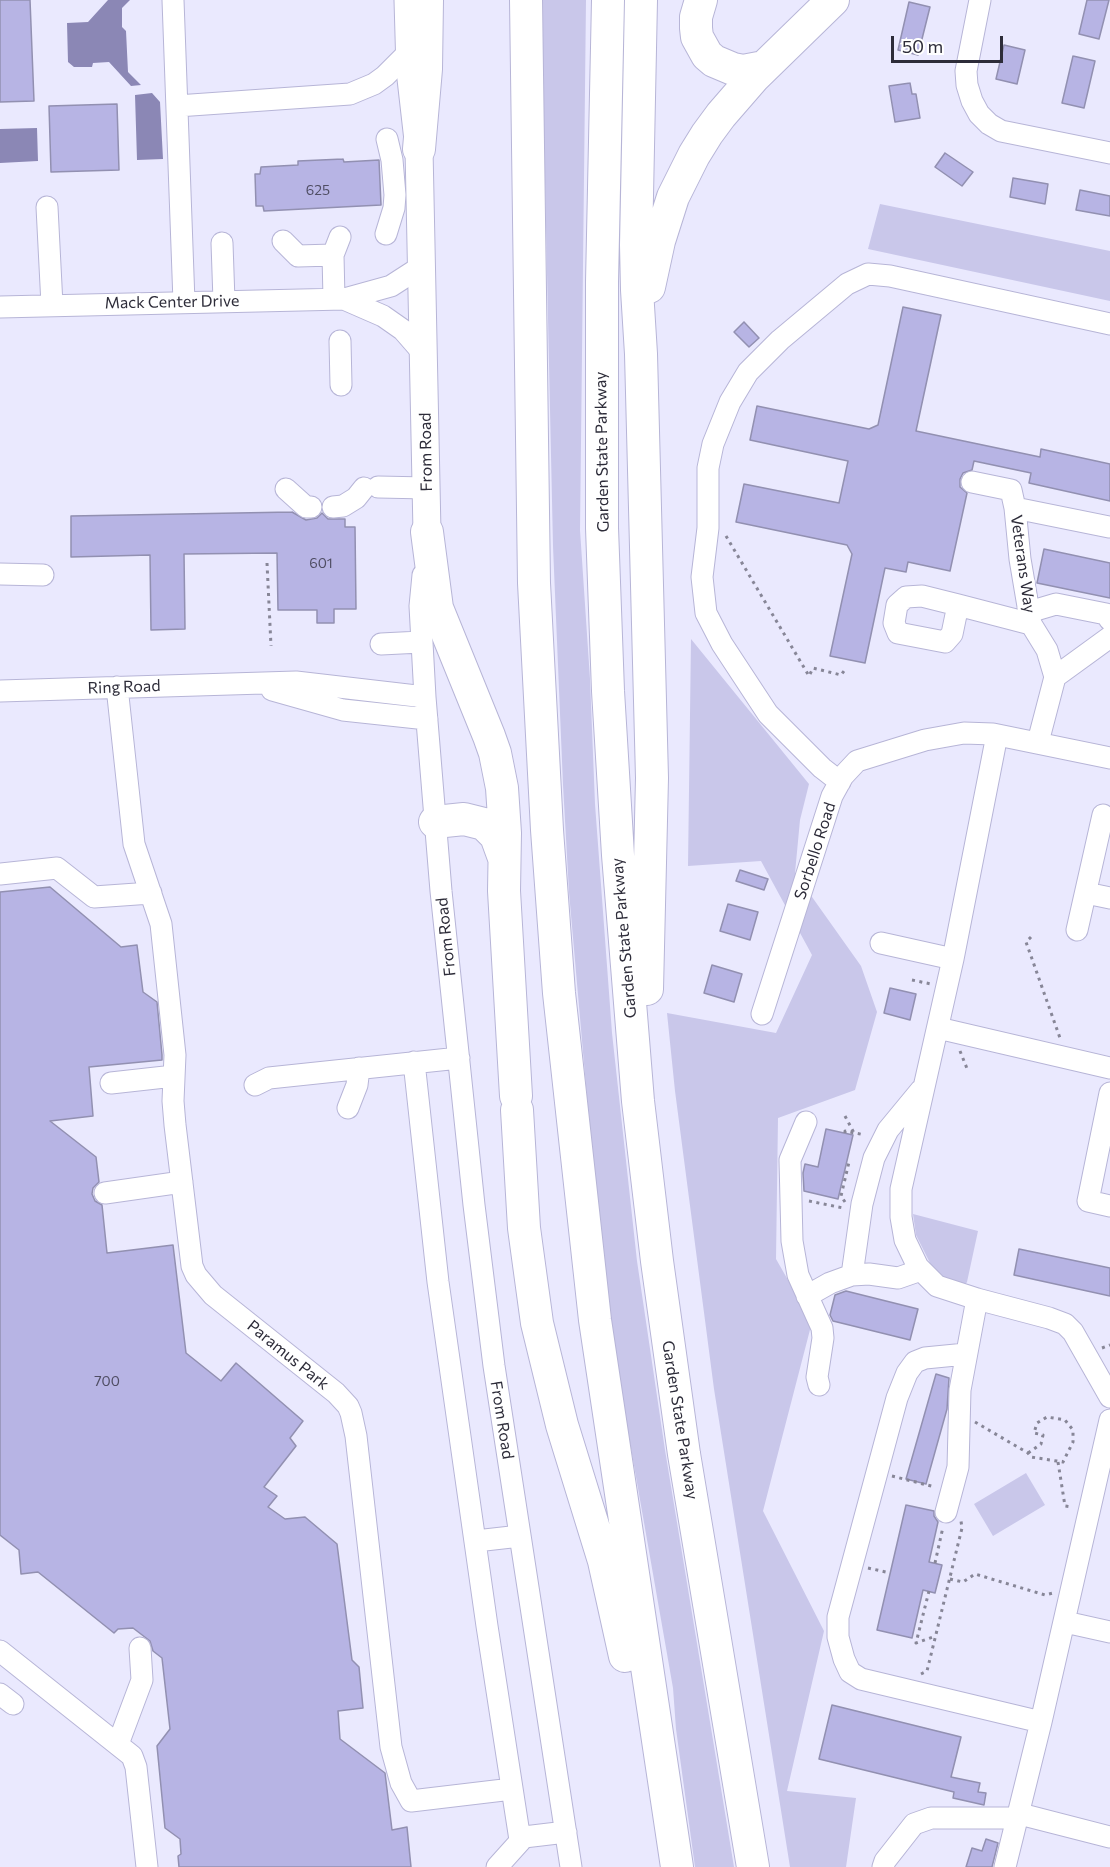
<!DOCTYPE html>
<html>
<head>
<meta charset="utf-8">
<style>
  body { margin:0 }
  #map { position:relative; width:1110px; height:1867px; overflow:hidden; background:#eae9fe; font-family:Commissioner,sans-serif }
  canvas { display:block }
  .scale { position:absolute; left:891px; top:36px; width:112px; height:27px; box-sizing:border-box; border:3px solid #2d2c39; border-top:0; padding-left:8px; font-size:18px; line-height:21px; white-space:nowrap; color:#2d2c39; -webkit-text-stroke:4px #fff; paint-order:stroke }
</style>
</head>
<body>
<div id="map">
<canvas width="1110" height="1867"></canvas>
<div class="scale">50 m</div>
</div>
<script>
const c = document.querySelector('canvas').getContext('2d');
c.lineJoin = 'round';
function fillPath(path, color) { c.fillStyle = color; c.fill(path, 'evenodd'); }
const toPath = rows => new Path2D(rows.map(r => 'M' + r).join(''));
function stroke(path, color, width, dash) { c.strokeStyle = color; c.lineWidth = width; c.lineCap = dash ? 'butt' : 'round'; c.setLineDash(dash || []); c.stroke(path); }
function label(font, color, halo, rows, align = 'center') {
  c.font = font + ' Commissioner,sans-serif'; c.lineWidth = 6; c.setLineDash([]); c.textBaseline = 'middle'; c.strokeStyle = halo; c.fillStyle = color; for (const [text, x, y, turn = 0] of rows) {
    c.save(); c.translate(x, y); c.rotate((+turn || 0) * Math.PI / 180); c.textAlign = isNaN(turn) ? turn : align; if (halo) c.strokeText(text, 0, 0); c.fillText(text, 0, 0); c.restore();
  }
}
const green = toPath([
  [541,0,586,0,580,530,590,679,595,804,612,1033,637,1261,665,1450,734,1867,695,1867,676,1729,673,1688,622,1397,599,1235,569,892,563,785,553,546],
  [880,204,1110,251,1110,301,868,249],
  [691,639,809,784,800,820,795,873,861,966,877,1012,855,1090,778,1118,776,1259,812,1322,763,1511,824,1631,787,1791,856,1798,846,1867,790,1867,714,1389,675,1091,667,1013,776,1033,812,955,761,861,688,866],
  [913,1214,978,1231,967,1282,963,1288,949,1284,932,1267,916,1235],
  [1026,1473,1045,1505,993,1536,974,1504]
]);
const water = toPath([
  [108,0,130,0,122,8,122,27,126,31,128,72,141,85,131,86,109,62,93,63,92,67,74,67,68,62,67,23,88,22],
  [152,93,160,102,163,159,137,160,135,95],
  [37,128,38,161,0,163,0,129]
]);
const building = toPath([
  [0,0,30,0,34,101,0,102,0,0],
  [1087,0,1109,0,1099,39,1079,34,1087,0],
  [909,2,930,7,918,55,898,50,909,2],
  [1004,45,1025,50,1017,84,996,79,1004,45],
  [1073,56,1095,61,1084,108,1062,103,1073,56],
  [910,83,912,94,916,94,920,118,895,122,889,86,910,83],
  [117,104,119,170,51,172,49,106,117,104],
  [945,153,973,172,962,186,935,167,945,153],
  [343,159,344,162,379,160,381,205,264,211,263,206,256,206,255,174,260,174,261,167,298,165,298,161,343,159],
  [1013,178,1048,184,1045,204,1010,197,1013,178],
  [1080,190,1110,196,1110,216,1076,210,1080,190],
  [903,307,941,315,916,431,1040,457,1041,449,1110,464,1110,501,1029,483,1031,473,974,461,972,470,963,473,960,479,960,487,967,493,950,571,908,562,906,572,885,568,865,663,830,656,852,554,847,545,736,522,744,484,839,503,848,461,750,440,757,406,869,429,878,425,903,307],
  [744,322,759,338,749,347,734,332,744,322],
  [292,512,306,520,317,518,322,513,328,519,345,519,345,527,355,527,356,609,334,609,334,623,317,623,317,610,278,610,277,553,184,554,185,629,151,630,150,555,71,557,71,516,292,512],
  [1044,549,1110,563,1110,598,1037,583,1044,549],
  [740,870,768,879,764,890,736,881,740,870],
  [50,887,121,947,137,945,143,992,157,1002,162,1055,162,1060,89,1067,93,1116,50,1121,96,1157,99,1182,93,1188,92,1194,95,1201,102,1205,107,1253,173,1245,186,1353,221,1381,236,1363,303,1421,290,1438,296,1446,264,1487,277,1496,268,1507,285,1519,305,1517,337,1544,352,1660,359,1667,363,1708,338,1711,340,1739,385,1773,392,1830,407,1827,411,1867,179,1867,178,1856,181,1854,180,1839,165,1828,157,1746,170,1729,162,1658,153,1651,150,1641,133,1628,118,1629,114,1633,38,1572,21,1574,19,1550,0,1535,0,892,50,887],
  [728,904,758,912,750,940,720,931,728,904],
  [712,965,742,974,734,1002,704,993,712,965],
  [890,988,916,994,910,1020,884,1013,890,988],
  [826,1129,853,1135,838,1199,804,1191,803,1173,805,1164,818,1167,826,1129],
  [1019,1249,1110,1268,1110,1296,1014,1275,1019,1249],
  [846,1291,918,1309,910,1340,833,1321,830,1315,835,1295,846,1291],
  [936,1374,949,1378,947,1409,926,1484,906,1479,936,1374],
  [906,1505,934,1511,934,1516,938,1522,929,1562,942,1565,935,1593,923,1590,912,1638,877,1630,906,1505],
  [832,1705,961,1737,951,1777,980,1783,978,1792,986,1793,984,1805,953,1798,954,1792,819,1759,832,1705],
  [986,1839,998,1843,992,1867,966,1867,972,1848,982,1851,986,1839]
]);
const path = toPath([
  [726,536,809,676,813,668,841,675,844,671],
  [267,563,271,646],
  [1031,937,1026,942,1060,1038],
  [912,980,931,984],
  [960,1051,968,1071],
  [845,1116,854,1133],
  [845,1133,845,1131,865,1135],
  [809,1201,843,1208],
  [845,1202,841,1196,849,1162,847,1162],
  [1102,1348,1110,1345],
  [975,1422,1028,1453,1031,1457,1063,1462,1073,1442,1073,1430,1065,1420,1047,1417,1037,1423,1034,1433,1043,1435,1041,1444,1028,1453],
  [1058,1462,1065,1506,1072,1507],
  [892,1476,935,1487],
  [935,1563,943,1527],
  [868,1568,890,1573],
  [950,1579,963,1582,975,1574,1045,1595,1053,1593],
  [929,1591,916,1643,936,1636],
  [921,1674,927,1671,962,1528,961,1521]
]);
const minor = toPath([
  [173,0,184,302],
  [980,0,966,71,967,85,972,101,979,114,989,124,1001,131,1110,153],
  [177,106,350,94,374,84,385,76,410,51],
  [47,207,52,305],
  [386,234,394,208,395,195,392,160,387,139],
  [283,241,298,256,333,255],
  [222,243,224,301],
  [334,299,333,255,340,237],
  [344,299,383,316,403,330,423,353],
  [0,307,344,299,391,286,422,266],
  [340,341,341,385],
  [972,482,1011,490,1015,508,1020,559,1031,624,1047,650,1055,677,1038,742],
  [378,487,427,488],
  [286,489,306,507,311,507],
  [333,507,343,506,356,498,364,488],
  [1015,508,1109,527],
  [0,574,43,575],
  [423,575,420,606,425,697,441,891,474,1205,494,1366,571,1867],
  [958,605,952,634,945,642,898,633,894,623,897,605,906,597,922,596,958,605,1031,624],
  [1029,612,1056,604,1106,614,1110,620],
  [381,644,421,642],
  [1055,677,1110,637],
  [117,687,134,844,161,924,175,1055,173,1101,175,1125,192,1266,196,1275,213,1295,336,1393,348,1406,351,1413,356,1436,391,1747,401,1783,411,1801,512,1789],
  [272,690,343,710,427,719],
  [0,691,296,682,425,697],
  [997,735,953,959,901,1189,901,1217,905,1240,918,1267,937,1286,977,1299,1049,1318,1065,1324,1073,1332,1110,1397],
  [840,782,822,768,768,714,722,644,706,613,702,577,708,528,708,468,713,444,730,402,748,372,780,340,847,284,868,274,890,276,1110,324],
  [0,874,57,868,94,897,151,893],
  [1086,893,1110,898],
  [1077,930,1103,815],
  [881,943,953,959],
  [762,1014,832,796,843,776,857,761,925,740,964,733,993,734,1110,758],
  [938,1028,1110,1068],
  [414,1062,438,1282,487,1626,520,1840],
  [111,1083,174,1076],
  [255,1085,269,1078,459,1058],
  [348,1108,357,1085,359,1068],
  [806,1122,790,1160,792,1241,798,1275,822,1328,823,1338,817,1377,819,1385],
  [105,1193,182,1182],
  [1110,1206,1088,1201,1110,1093],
  [852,1275,862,1204,874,1158,888,1130,921,1090],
  [807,1296,830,1283,852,1275,869,1274,898,1278,921,1270],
  [966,1354,925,1358,915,1362,907,1373,897,1398,838,1617,838,1637,844,1659,850,1672,861,1679,1041,1722],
  [946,1512,958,1467,960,1390,977,1299],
  [476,1541,520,1536],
  [1065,1622,1110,1632],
  [0,1651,132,1756,136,1767,147,1867],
  [0,1694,13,1704],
  [118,1744,142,1680,140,1648],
  [1020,1814,1110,1837],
  [497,1867,524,1837,566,1832],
  [883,1867,885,1861,914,1824,931,1818,1018,1818],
  [1005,1867,1041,1722,1110,1420]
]);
const major = toPath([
  [408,0,410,70,419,149,427,532]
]);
const highway = toPath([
  [526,0,534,583,547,830,559,993,595,1320,677,1867],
  [608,0,602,282,602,528,608,691,618,855,638,1101,657,1261,684,1454,753,1867],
  [641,0,636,245,637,290,641,354,652,778,647,989],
  [701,0,696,17,696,28,697,37,707,55,714,61,733,69,743,71,764,67],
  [419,149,426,69,427,0],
  [649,287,659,241,673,197,694,155,707,134,721,115,754,77,833,0],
  [427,532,437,608,489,736,495,753,502,788,505,833,504,891,516,1096],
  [435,822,464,819,484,824,496,836,504,858],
  [517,1110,524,1228,537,1323,562,1425,604,1561,625,1656]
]);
const numberNames = [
  ["625",318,190],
  ["601",321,563],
  ["700",107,1381]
];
const streetNames = [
  ["Mack Center Drive",172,302,-1],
  ["From Road",426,452,-91],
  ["Garden State Parkway",602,452,-91],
  ["Veterans Way",1023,564,82],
  ["Ring Road",124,687,-2],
  ["Sorbello Road",815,851,-72],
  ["From Road",446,937,-96],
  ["Garden State Parkway",624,938,-95],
  ["Paramus Park",288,1355,39],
  ["From Road",502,1420,81],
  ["Garden State Parkway",680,1420,81]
];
fillPath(green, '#c9c7ea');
fillPath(water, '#8b87b5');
fillPath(building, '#b7b4e4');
stroke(building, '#9290b1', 1.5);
stroke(minor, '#b7b5d7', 23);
stroke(major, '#b7b5d7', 29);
stroke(highway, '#b7b5d7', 34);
stroke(path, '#878697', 3, [3, 4.5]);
stroke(minor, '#fff', 21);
stroke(major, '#fff', 27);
stroke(highway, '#fff', 32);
label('14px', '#504e64', null, numberNames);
label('16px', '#2d2c39', '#fff', streetNames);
</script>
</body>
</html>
